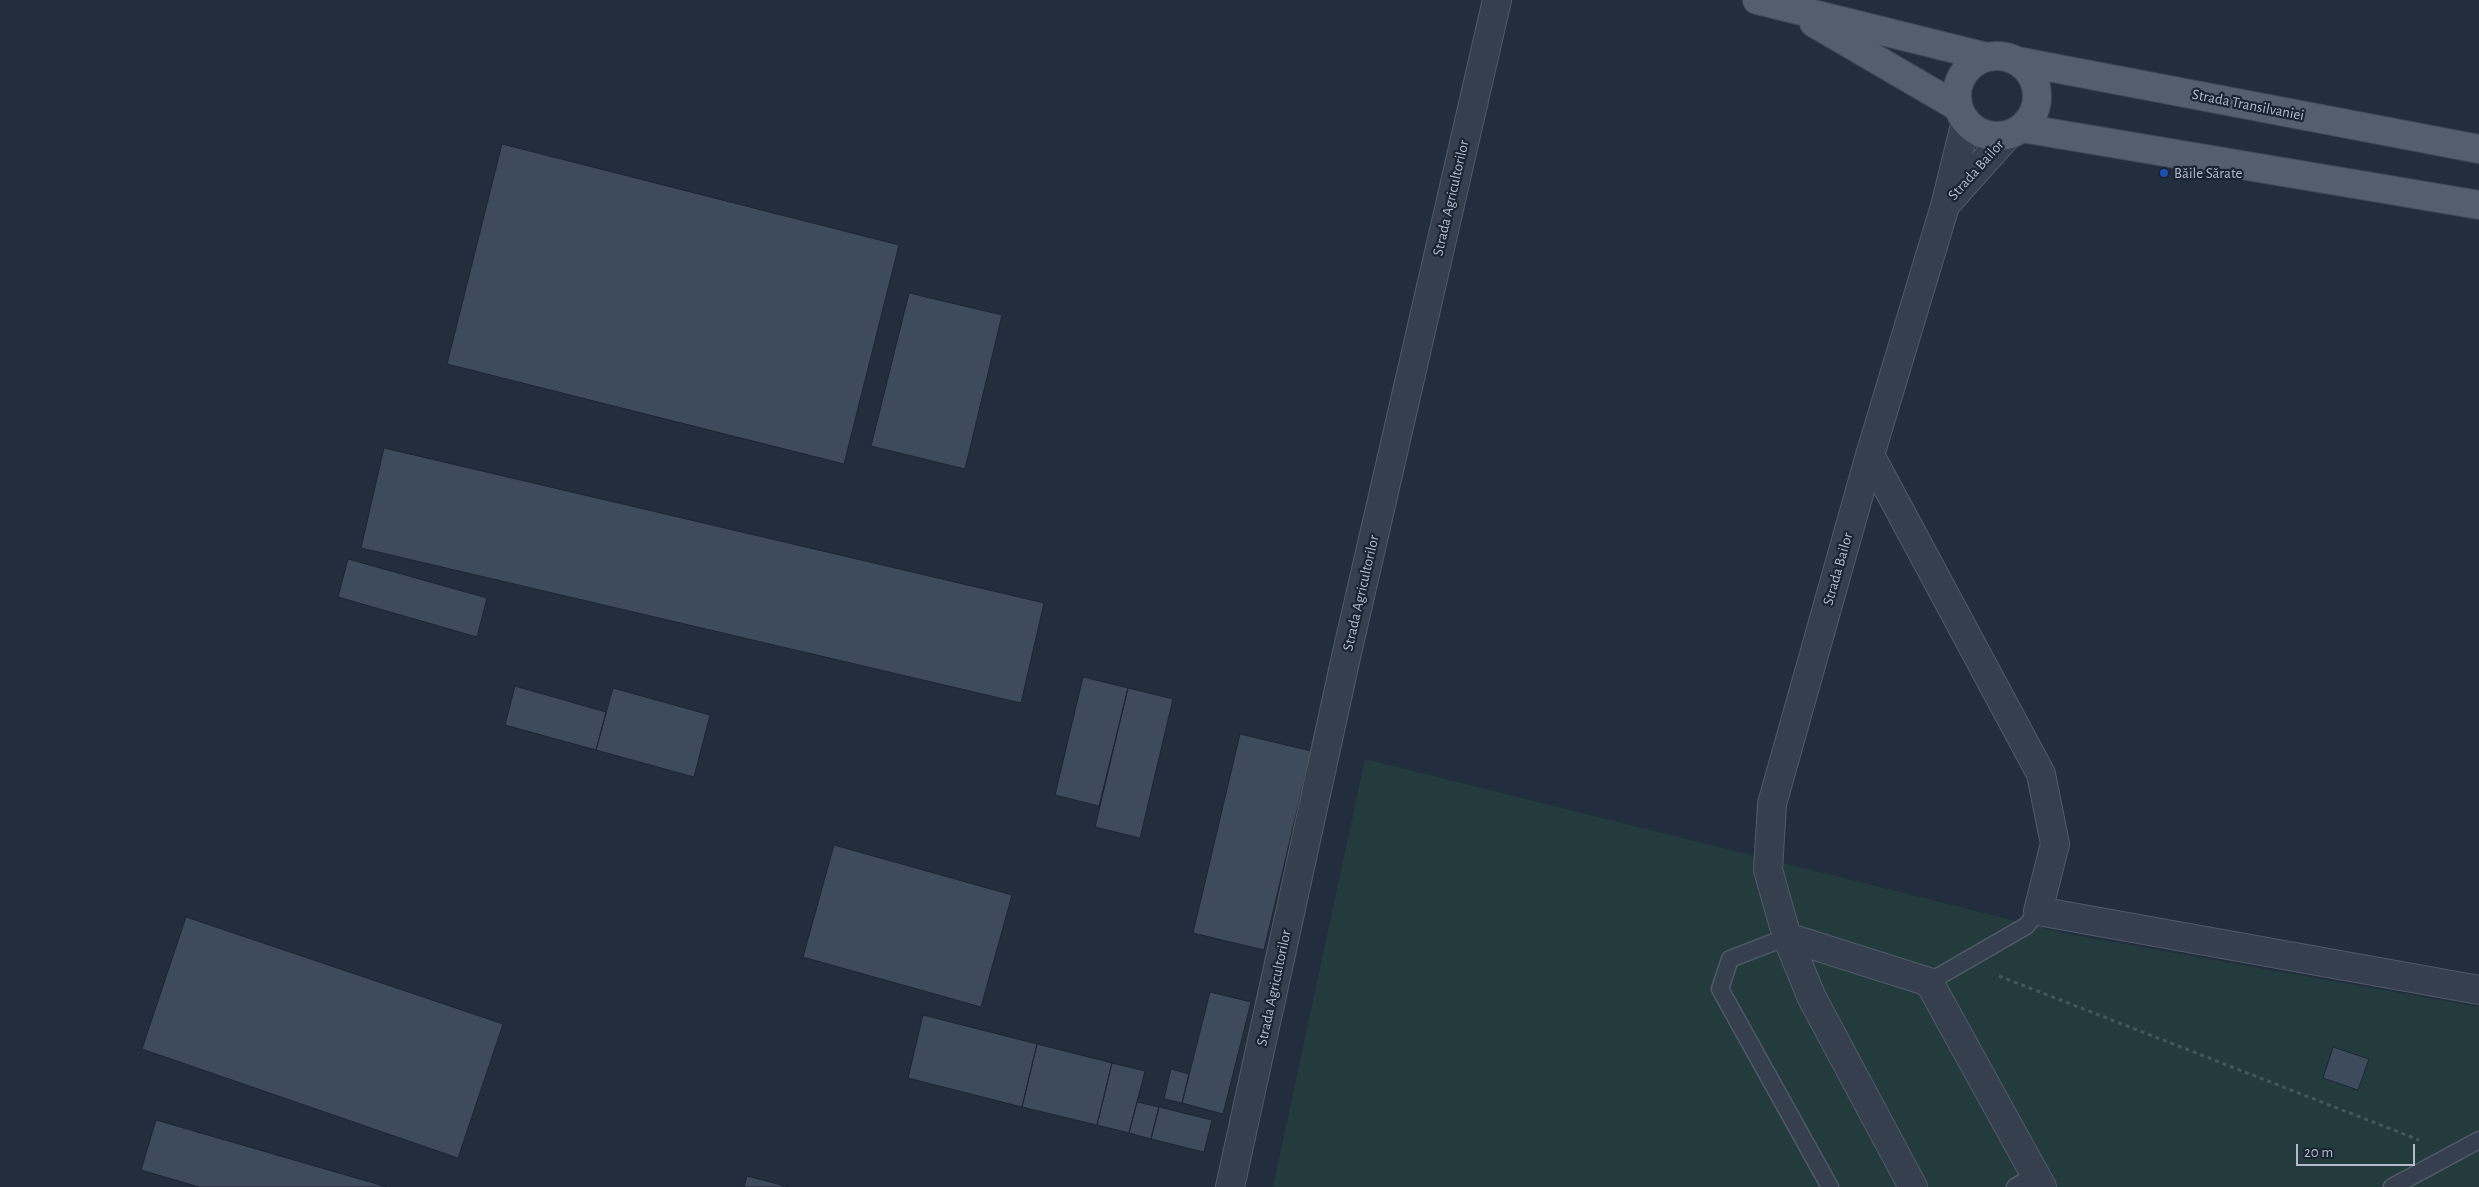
<!DOCTYPE html>
<html>
<head>
<meta charset="utf-8">
<style>
  body { margin:0 }
  #map { position:relative; width:2479px; height:1187px; overflow:hidden; background:#222d3e; font-family:"Alegreya Sans",sans-serif }
  canvas { display:block }
  .scale { position:absolute; left:2296px; top:1144px; width:119px; height:22px; box-sizing:border-box; border:2px solid #b2bac9; border-top:0; padding-left:6px; font-size:15px; line-height:18px; white-space:nowrap; color:#b2bac9; -webkit-text-stroke:4px #1b2432; paint-order:stroke }
</style>
</head>
<body>
<div id="map">
<canvas width="2479" height="1187"></canvas>
<div class="scale">20 m</div>
</div>
<script>
const c = document.querySelector('canvas').getContext('2d');
c.lineJoin = 'round';
function fillPath(path, color) { c.fillStyle = color; c.fill(path, 'evenodd'); }
const toPath = rows => new Path2D(rows.map(r => 'M' + r).join(''));
function stroke(path, color, width, dash) { c.strokeStyle = color; c.lineWidth = width; c.lineCap = dash ? 'butt' : 'round'; c.setLineDash(dash || []); c.stroke(path); }
function label(font, color, halo, rows, align = 'center') {
  c.font = font + ' "Alegreya Sans",sans-serif'; c.lineWidth = 4.5; c.setLineDash([]); c.textBaseline = 'middle'; c.strokeStyle = halo; c.fillStyle = color; for (const [text, x, y, turn = 0] of rows) {
    c.save(); c.translate(x, y); c.rotate((+turn || 0) * Math.PI / 180); c.textAlign = isNaN(turn) ? turn : align; if (halo) c.strokeText(text, 0, 0); c.fillText(text, 0, 0); c.restore();
  }
}
const green = toPath([
  [1365,759,2068,934,2479,1007,2479,1187,1273,1187]
]);
const building = toPath([
  [502,144,899,245,844,464,447,364,502,144],
  [909,293,1002,315,965,469,871,446,909,293],
  [384,448,1044,603,1021,703,361,548,384,448],
  [348,559,487,598,477,637,338,597,348,559],
  [1083,677,1128,688,1099,806,1055,795,1083,677],
  [515,686,606,712,596,750,505,725,515,686],
  [613,688,710,715,694,777,596,750,613,688],
  [1128,688,1173,699,1140,838,1095,827,1128,688],
  [1240,734,1311,751,1264,950,1193,933,1240,734],
  [834,845,1012,895,981,1007,803,957,834,845],
  [186,917,503,1024,458,1158,142,1049,186,917],
  [1210,992,1251,1002,1223,1114,1182,1103,1210,992],
  [923,1015,1037,1044,1022,1107,908,1078,923,1015],
  [1037,1044,1112,1063,1097,1125,1022,1107,1037,1044],
  [2333,1047,2369,1059,2358,1090,2323,1078,2333,1047],
  [1112,1063,1145,1071,1129,1133,1097,1125,1112,1063],
  [1171,1069,1189,1074,1182,1103,1164,1099,1171,1069],
  [1137,1102,1159,1107,1151,1139,1129,1133,1137,1102],
  [1159,1107,1212,1120,1204,1152,1151,1139,1159,1107],
  [156,1120,387,1187,199,1187,141,1170,156,1120],
  [747,1176,789,1187,744,1187,747,1176]
]);
const path = toPath([
  [1999,976,2419,1140]
]);
const lane = toPath([
  [1787,937,1730,959,1720,989,1830,1187],
  [1929,982,2026,926,2038,911],
  [2015,1187,2035,1175],
  [2392,1187,2479,1140]
]);
const street = toPath([
  [1947,203,2008,135],
  [1870,455,2041,774,2055,844,2038,911,2479,990],
  [1787,937,1929,982,2042,1187],
  [1230,1187,1346,657,1497,0],
  [1913,1187,1812,998,1787,937,1768,870,1772,804,1870,455,1945,206,1966,121]
]);
const primary = toPath([
  [1757,0,1987,57],
  [1814,23,1958,107],
  '1957 96a40 40 0 1 1 80 0a40 40 0 1 1-80 0Z',
  [2017,61,2479,149],
  [2022,128,2479,205]
]);
const markers = [
  [2164,173,5,"#1a4fb4"]
];
const streetNames = [
  ["Strada Transilvaniei",2248,105,11],
  ["Strada Bailor",1976,170,-48],
  ["Strada Agricultorilor",1451,198,-77],
  ["Strada Bailor",1838,569,-74],
  ["Strada Agricultorilor",1361,593,-77],
  ["Strada Agricultorilor",1274,988,-78]
];
const poiNames = [
  ["Băile Sărate",2174,173]
];
fillPath(green, '#243b3e');
fillPath(building, '#3e4b5d');
stroke(building, '#1d2634', 1);
stroke(lane, '#515a68', 19);
stroke(street, '#515a68', 30);
stroke(primary, '#3f4856', 30);
stroke(path, '#42585c', 3, [4, 4]);
stroke(lane, '#363f4d', 16);
stroke(street, '#363f4d', 28);
stroke(primary, '#545e6e', 28);
for (const [x, y, r, color] of markers) { const dot = new Path2D(); dot.arc(x, y, r, 0, 2 * Math.PI); c.fillStyle = color; c.fill(dot); stroke(dot, '#1b2432', 2); }
label('15px', '#b2bac9', '#1b2432', streetNames);
label('15px', '#b2bac9', '#1b2432', poiNames, 'left');
</script>
</body>
</html>
